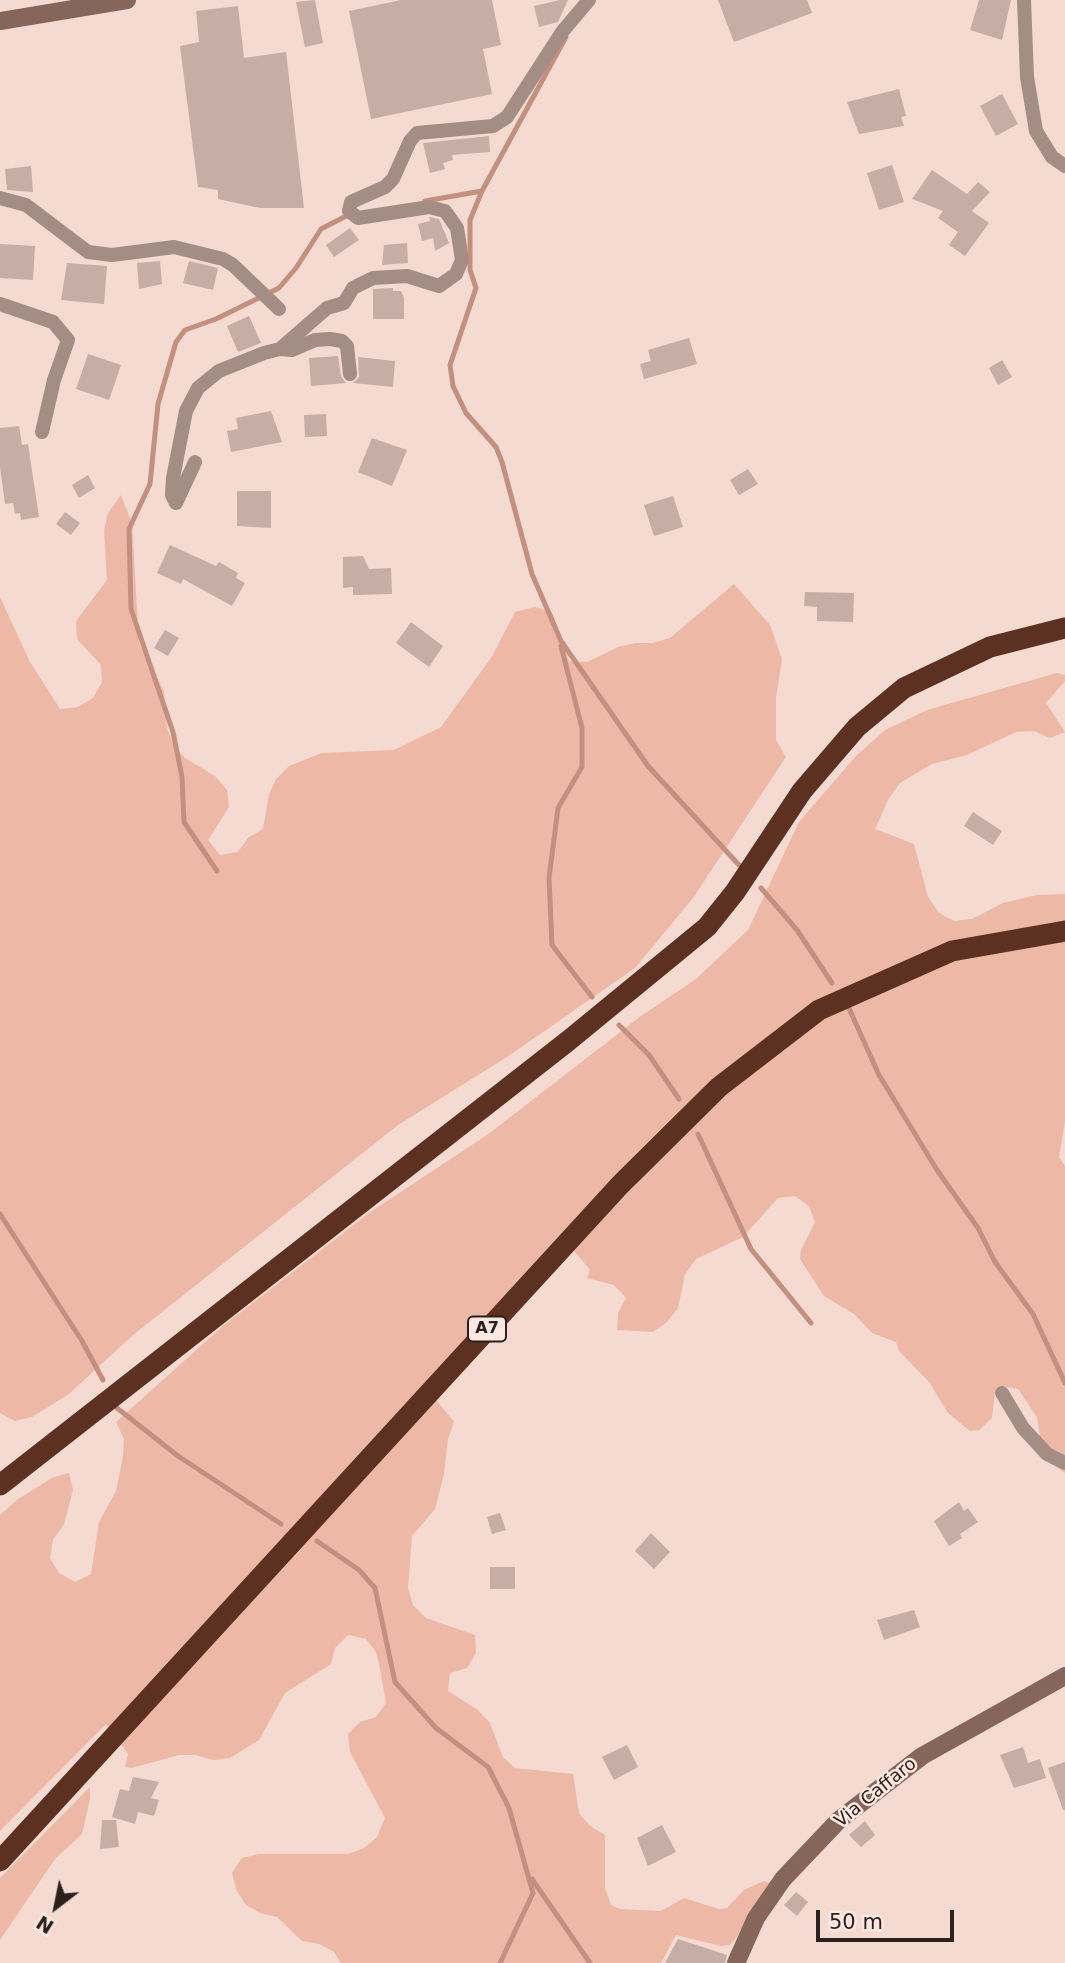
<!DOCTYPE html>
<html>
<head>
<meta charset="utf-8">
<style>
  body { margin:0 }
  #map { position:relative; width:1065px; height:1963px; overflow:hidden; background:#f4dad1; font-family:"DejaVu Sans",sans-serif }
  canvas { display:block }
  .north { position:absolute; left:21px; top:1872px; width:70px; height:70px; -webkit-text-stroke:5px #fde8e1; paint-order:stroke; rotate:212deg; font-size:19px; font-weight:700; line-height:28px; text-align:center; color:#2a201d }
  .north::after { content:''; display:block; margin:auto; width:24px; height:32px; background:#2a201d; clip-path:polygon(50% 0,100% 100%,50% 72%,0 100%) }
  .scale { position:absolute; left:816px; top:1910px; width:138px; height:32px; box-sizing:border-box; border:4px solid #2a201d; border-top:0; padding-left:9px; font-size:21px; line-height:24px; white-space:nowrap; color:#2a201d; -webkit-text-stroke:5px #fde8e1; paint-order:stroke }
</style>
</head>
<body>
<div id="map">
<canvas width="1065" height="1963"></canvas>
<div class="north">N</div>
<div class="scale">50 m</div>
</div>
<script>
const c = document.querySelector('canvas').getContext('2d');
c.lineJoin = 'round';
function fillPath(path, color) { c.fillStyle = color; c.fill(path, 'evenodd'); }
const toPath = rows => new Path2D(rows.map(r => 'M' + r).join(''));
function stroke(path, color, width, dash) { c.strokeStyle = color; c.lineWidth = width; c.lineCap = dash ? 'butt' : 'round'; c.setLineDash(dash || []); c.stroke(path); }
function label(font, color, halo, rows, align = 'center') {
  c.font = font + ' "DejaVu Sans",sans-serif'; c.lineWidth = 5; c.setLineDash([]); c.textBaseline = 'middle'; c.strokeStyle = halo; c.fillStyle = color; for (const [text, x, y, turn = 0] of rows) {
    c.save(); c.translate(x, y); c.rotate((+turn || 0) * Math.PI / 180); c.textAlign = isNaN(turn) ? turn : align; if (halo) c.strokeText(text, 0, 0); c.fillText(text, 0, 0); c.restore();
  }
}
const green = toPath([
  [121,495,132,523,139,644,164,691,167,728,173,744,185,758,215,776,227,790,229,807,208,840,220,855,238,852,248,838,263,829,269,794,276,779,289,766,322,753,394,750,441,727,491,658,515,612,535,607,552,612,569,661,587,662,618,647,635,643,653,643,670,638,734,584,770,625,782,659,776,698,776,740,786,757,693,898,635,968,507,1057,398,1125,133,1335,69,1394,32,1417,15,1421,0,1413,0,597,30,662,60,709,78,707,93,698,102,682,101,665,77,639,76,621,107,580,104,530,108,513],
  [1057,673,1065,675,1065,681,1046,703,1065,732,1050,738,1034,731,1016,732,967,755,932,764,900,783,889,798,875,829,914,844,928,897,939,913,954,921,972,919,1003,903,1037,895,1065,894,1065,1121,1059,1157,1065,1166,1065,1473,1043,1457,1037,1417,1018,1389,1001,1386,995,1391,992,1418,979,1430,970,1431,948,1413,929,1382,899,1351,896,1342,872,1333,854,1314,824,1296,800,1259,801,1250,815,1222,809,1206,795,1196,778,1198,743,1237,696,1259,685,1274,678,1308,667,1322,653,1332,617,1330,618,1313,626,1298,614,1285,587,1278,590,1270,570,1246,426,1387,454,1422,448,1439,444,1474,435,1509,412,1536,408,1588,413,1605,426,1618,475,1635,476,1653,467,1668,450,1673,448,1691,478,1710,490,1723,503,1757,515,1768,573,1774,579,1813,590,1826,605,1835,605,1888,611,1905,619,1909,661,1911,684,1898,719,1909,727,1908,744,1890,764,1881,770,1883,736,1938,730,1945,721,1946,676,1935,661,1963,341,1963,334,1952,319,1944,302,1941,277,1917,260,1913,245,1904,236,1889,232,1873,242,1858,259,1854,348,1854,364,1848,377,1837,385,1818,350,1752,348,1734,360,1722,376,1717,386,1703,380,1669,376,1652,366,1639,348,1635,335,1648,331,1664,285,1693,259,1740,230,1758,213,1760,196,1755,179,1755,132,1768,125,1767,128,1754,106,1724,0,1831,0,1515,18,1499,52,1478,69,1473,73,1490,64,1524,53,1540,50,1558,59,1573,75,1582,91,1574,99,1522,116,1491,123,1456,124,1439,116,1422,223,1326,369,1213,487,1135,641,1016,696,979,748,930,799,822,856,756,885,730,927,710],
  [90,1787,90,1799,82,1834,55,1859,0,1940,0,1878]
]);
const stream = toPath([
  [566,37,482,191,470,220,470,270,476,288,450,365,453,386,466,413,496,447,502,462,532,574,561,641,648,766,739,865],
  [425,201,482,191],
  [561,646,582,728,582,767,558,808,549,878,552,945,592,997],
  [217,871,184,822,182,777,173,732,131,609,129,529,150,484,158,404,176,342,185,330,216,319,279,288,296,268,321,229,350,214],
  [761,888,797,930,832,983],
  [848,1006,879,1075,937,1170,978,1228,995,1262,1033,1314,1065,1383],
  [619,1025,649,1055,679,1099],
  [698,1134,751,1249,811,1323],
  [0,1214,82,1341,103,1380],
  [117,1408,178,1456,281,1524],
  [317,1541,359,1570,375,1588,395,1682,436,1728,488,1767,509,1808,533,1893,500,1963],
  [532,1879,590,1963]
]);
const building = toPath([
  [315,0,323,43,305,47,296,2],
  [401,0,492,0,501,45,483,49,492,94,371,119,349,11],
  [560,0,568,0,558,22,539,27,534,6],
  [718,0,807,0,812,13,734,42],
  [979,0,1011,0,1002,40,970,30],
  [238,6,244,58,286,52,304,208,260,208,218,199,218,190,198,187,180,46,199,42,196,11],
  [899,89,906,116,901,117,904,126,859,134,847,102],
  [1002,94,1018,124,996,136,980,106],
  [489,136,490,152,452,155,453,160,443,163,445,169,430,173,423,143],
  [892,165,904,202,879,210,867,173],
  [31,166,33,192,7,190,5,169],
  [932,170,967,194,978,182,990,192,972,211,989,223,965,256,949,245,958,232,938,218,943,211,912,199],
  [429,217,439,219,449,243,435,251,433,238,422,241,418,224,430,221],
  [350,228,359,240,334,257,326,245],
  [407,243,408,263,382,265,384,245],
  [0,244,35,246,33,280,0,278],
  [160,261,162,284,139,289,137,263],
  [189,261,218,268,213,290,183,283],
  [67,263,107,266,104,304,61,300],
  [393,288,393,291,401,291,404,298,404,319,373,319,373,289],
  [249,316,261,343,238,352,227,326],
  [689,338,697,364,644,379,640,364,651,361,648,350],
  [88,354,121,365,109,400,76,389],
  [338,356,341,376,346,383,311,386,309,358],
  [358,357,395,361,393,387,353,383,359,377],
  [1002,360,1012,377,998,385,989,368],
  [271,411,282,442,231,452,227,431,238,429,236,418],
  [326,414,327,436,305,437,304,415],
  [19,426,22,445,28,444,39,517,21,520,20,513,15,514,13,503,5,504,0,467,0,428],
  [372,438,407,450,392,486,358,472],
  [748,469,758,484,739,495,730,480],
  [88,475,95,488,79,498,72,485],
  [237,491,271,491,271,528,237,526],
  [673,496,683,527,654,536,644,505],
  [65,512,80,523,71,535,56,524],
  [170,545,216,566,219,562,238,573,236,578,245,583,232,606,183,579,181,584,157,573],
  [363,556,369,569,391,568,392,594,353,595,353,587,343,588,343,557],
  [805,592,854,593,853,622,817,621,817,607,804,606],
  [411,622,443,646,429,667,396,643],
  [165,630,179,638,168,656,154,648],
  [973,812,1002,831,993,845,964,826],
  [959,1502,964,1511,968,1508,978,1522,960,1534,962,1538,949,1546,934,1521],
  [500,1513,506,1530,492,1534,487,1517],
  [651,1533,670,1552,654,1569,635,1551],
  [490,1567,515,1567,515,1589,490,1589],
  [914,1610,920,1627,884,1640,877,1620],
  [627,1745,638,1767,614,1780,602,1757],
  [1023,1747,1028,1763,1040,1759,1046,1778,1014,1788,1000,1755],
  [1065,1762,1065,1810,1063,1810,1048,1768],
  [133,1777,159,1782,151,1798,159,1800,154,1816,138,1812,135,1824,112,1817,120,1789,129,1791],
  [102,1820,116,1820,119,1847,100,1849],
  [865,1821,875,1835,861,1847,849,1835],
  [662,1825,676,1852,648,1866,637,1838],
  [796,1892,808,1902,797,1916,784,1905],
  [678,1939,727,1955,725,1963,665,1963]
]);
const street = toPath([
  [1024,0,1027,77,1036,131,1052,157,1065,166],
  [0,198,26,205,88,252,112,255,174,247,223,259,233,265,279,309],
  [0,304,53,322,68,340,54,380,42,432],
  [280,349,327,308,344,303,353,288,373,278,407,276,439,286,456,274,462,260,457,228,445,211,429,207,358,218,349,211,351,202,385,187,393,179,410,141,417,133,493,126,507,117,562,32,589,0],
  [176,503,172,495,173,478,186,411,198,388,219,371,264,353,280,349,292,350,315,340,330,339,342,341,347,346,350,374],
  [176,503,195,462],
  [1002,1393,1023,1428,1047,1454,1065,1463]
]);
const secondary = toPath([
  [0,21,127,0],
  [736,1963,756,1918,783,1879,839,1820,922,1756,1065,1676]
]);
const highway = toPath([
  [0,1485,568,1041,707,927,735,892,802,791,857,727,904,688,990,647,1065,628],
  [0,1861,620,1185,719,1087,819,1010,952,951,1065,931]
]);
const shields = [
  [487,1329,38]
];
const shieldNames = [
  ["A7",487,1329]
];
const streetNames = [
  ["Via Caffaro",876,1793,-39]
];
fillPath(green, '#eeb8a7');
stroke(stream, '#c38f7e', 5);
fillPath(building, '#c6ada5');
stroke(street, '#a48d85', 14);
stroke(secondary, '#86655a', 18);
stroke(highway, '#5c3122', 21);
for (const [x, y, w] of shields) { const box = new Path2D(); box.roundRect(x - w / 2, y - 12.5, w, 25, 5); c.fillStyle = '#fde8e1'; c.fill(box); stroke(box, '#2a201d', 2); }
label('bold 16px', '#2a201d', null, shieldNames);
label('18px', '#2a201d', '#fde8e1', streetNames);
</script>
</body>
</html>
